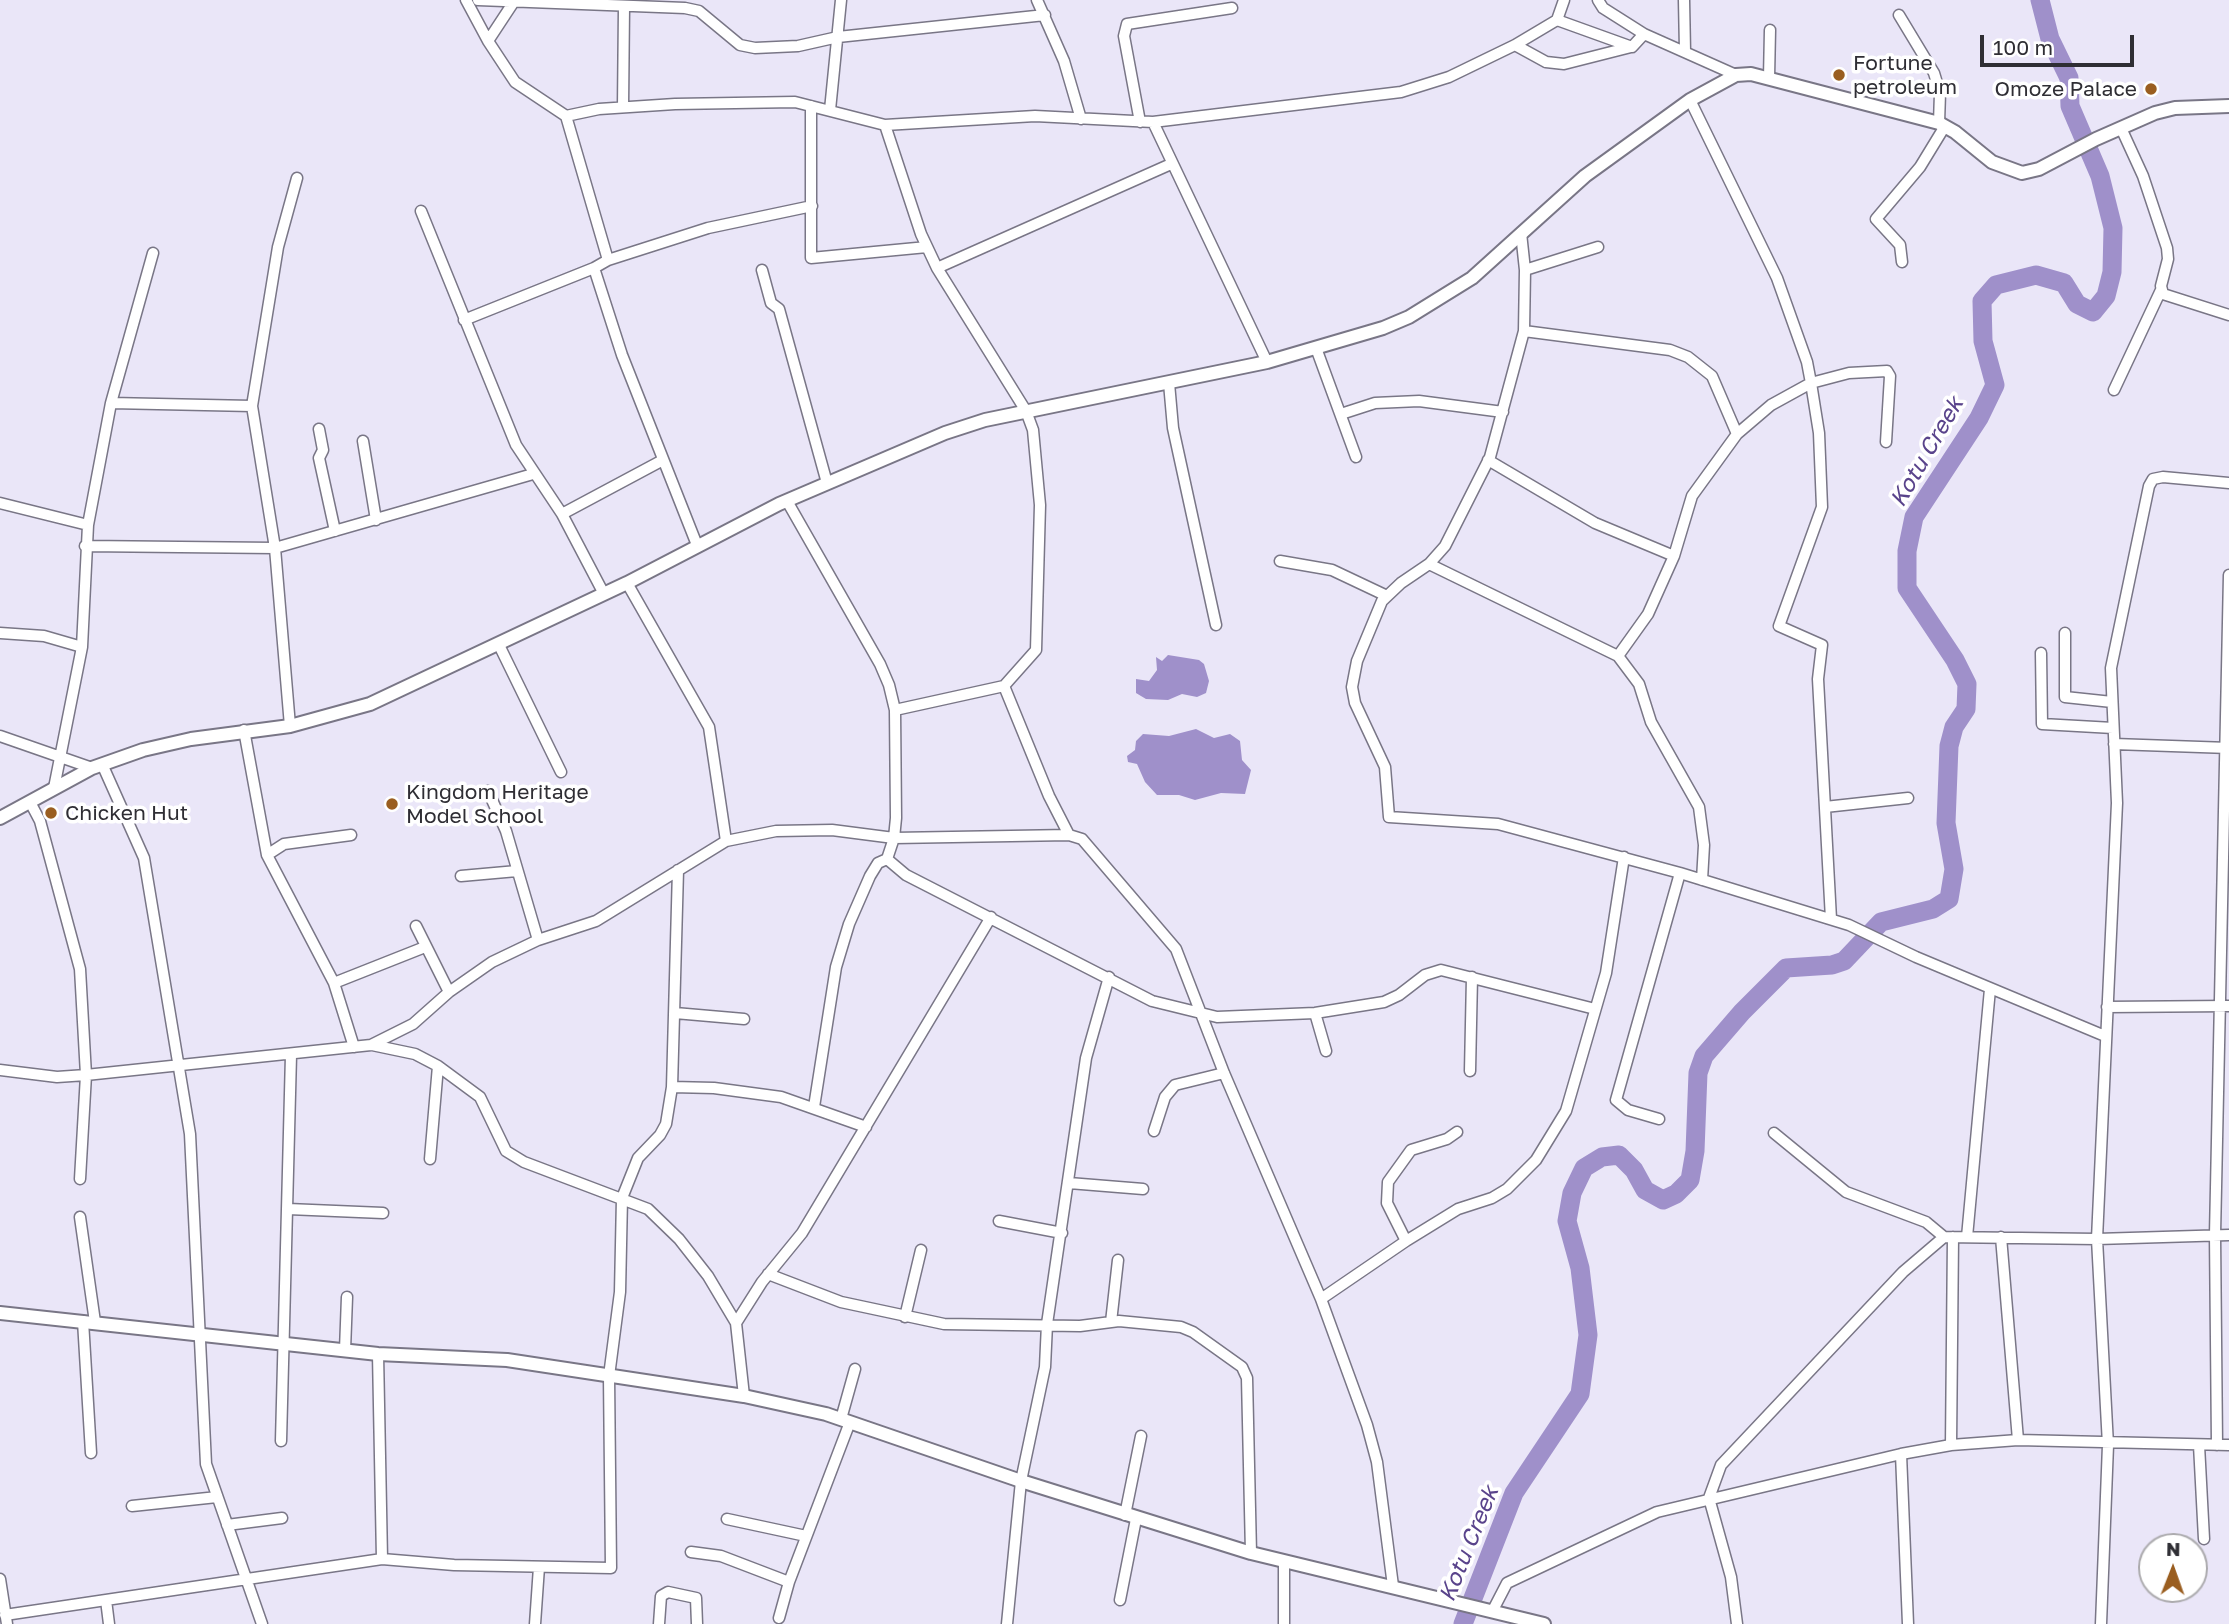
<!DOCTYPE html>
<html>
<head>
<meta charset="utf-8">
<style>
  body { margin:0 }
  #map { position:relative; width:2229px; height:1624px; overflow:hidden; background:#eae6f8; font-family:"Golos Text",sans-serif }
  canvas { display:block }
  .north { position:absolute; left:2138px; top:1533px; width:70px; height:70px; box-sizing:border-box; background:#fff; border:2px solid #acabae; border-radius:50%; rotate:1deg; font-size:19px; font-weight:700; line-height:28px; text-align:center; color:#2f2e34 }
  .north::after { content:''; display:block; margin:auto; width:24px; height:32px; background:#9a5e20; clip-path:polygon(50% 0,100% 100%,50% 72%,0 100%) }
  .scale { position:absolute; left:1980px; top:35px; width:154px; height:32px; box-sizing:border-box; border:4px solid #2f2e34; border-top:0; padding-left:9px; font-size:21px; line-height:24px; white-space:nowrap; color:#2f2e34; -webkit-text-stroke:5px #fff; paint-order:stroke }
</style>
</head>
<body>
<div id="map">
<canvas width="2229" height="1624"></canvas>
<div class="north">N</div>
<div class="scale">100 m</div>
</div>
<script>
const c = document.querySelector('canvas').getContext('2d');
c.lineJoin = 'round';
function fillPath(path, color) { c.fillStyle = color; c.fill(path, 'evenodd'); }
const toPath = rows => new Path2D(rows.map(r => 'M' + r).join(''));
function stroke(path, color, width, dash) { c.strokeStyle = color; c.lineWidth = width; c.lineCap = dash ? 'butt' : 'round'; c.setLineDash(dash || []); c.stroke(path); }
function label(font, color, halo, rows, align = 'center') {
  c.font = font + ' "Golos Text",sans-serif'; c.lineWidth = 7; c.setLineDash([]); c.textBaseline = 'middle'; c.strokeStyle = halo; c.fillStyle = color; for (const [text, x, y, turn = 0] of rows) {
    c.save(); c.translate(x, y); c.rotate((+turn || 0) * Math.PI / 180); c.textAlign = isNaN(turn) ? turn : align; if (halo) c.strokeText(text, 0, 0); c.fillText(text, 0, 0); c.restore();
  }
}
const water = toPath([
  [1168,655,1199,660,1204,664,1209,681,1206,693,1197,697,1182,694,1168,700,1146,699,1136,693,1136,679,1149,681,1157,670,1156,657,1162,661],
  [1196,729,1214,738,1230,734,1240,741,1242,760,1251,770,1245,794,1221,793,1195,800,1179,795,1157,795,1145,782,1137,764,1128,762,1127,756,1135,750,1136,741,1143,734,1169,736]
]);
const river = toPath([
  [1463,1624,1514,1493,1580,1394,1588,1335,1580,1268,1567,1221,1572,1193,1584,1168,1602,1157,1619,1155,1634,1170,1645,1190,1663,1200,1676,1194,1690,1180,1695,1151,1698,1073,1704,1056,1742,1012,1786,968,1832,965,1844,961,1881,922,1933,909,1949,899,1954,869,1946,823,1949,746,1954,727,1966,709,1967,684,1955,660,1907,588,1907,551,1914,517,1979,418,1995,385,1983,341,1982,301,1996,285,2036,275,2064,283,2077,304,2093,312,2106,296,2112,272,2113,228,2100,176,2070,106,2069,78,2050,39,2040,0]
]);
const minor = toPath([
  [466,0,488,41,515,82,566,116,608,260],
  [478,0,685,8,699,11,740,45,755,48,798,46,838,37,1045,15],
  [1037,0,1064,61,1081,119],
  [1598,0,1603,8,1644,34],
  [1684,0,1685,51],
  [1899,15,1934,73,1940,93,1939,123],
  [1557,20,1632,47,1644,34,1736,75],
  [488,41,515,0],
  [1515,45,1546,62,1564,64,1631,47],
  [1769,78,1770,30],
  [1690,100,1777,278,1807,362,1811,383,1819,433,1822,507,1779,626,1822,645,1818,679,1831,919],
  [811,106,811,258,927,247],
  [623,107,624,7],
  [830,110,841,0],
  [566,116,599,109,675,104,795,102,885,125,921,234,937,268,1026,411,1033,430,1040,505,1036,650,1004,686,895,710],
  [1140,122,1124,36,1127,24,1232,8],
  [1153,122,1267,362],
  [885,125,1035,116,1153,122,1401,92,1449,77,1515,45,1557,20,1564,0],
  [2121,128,2143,176,2167,248,2168,259,2161,286,2163,294,2229,315],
  [421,211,516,445,562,514,604,594],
  [1521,233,1525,270,1524,331,1490,457,1445,546,1429,564,1401,583,1382,601,1357,661,1352,687,1355,703,1385,767,1389,817,1498,824,1680,873,1849,925,1916,957,2105,1036],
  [1902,262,1900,245,1876,219,1920,167,1945,126],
  [594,268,622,355,697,545],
  [937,268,1171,164],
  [762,270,771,303,779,309,827,483],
  [1525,270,1598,247],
  [464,320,594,268,608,260,708,228,812,206],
  [1524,331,1670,350,1688,357,1712,376,1737,434],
  [1316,348,1356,457],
  [1169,383,1173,428,1216,625],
  [2114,390,2161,290],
  [111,403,252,406],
  [1341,414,1375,403,1419,401,1503,412],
  [319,429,323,450,319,458,335,531],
  [363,441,376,520],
  [1488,460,1595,523,1674,556],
  [787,501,880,664,889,685,895,710,896,818,894,838,887,859,906,875,1152,1001,1217,1017,1315,1013,1384,1002,1399,995,1425,975,1441,970,1595,1009],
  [0,503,88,525],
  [562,514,663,460],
  [85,546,275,548,533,474],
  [1280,561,1332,570,1387,596],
  [1429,564,1618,656,1639,684,1651,722,1699,807,1704,845,1702,880],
  [627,583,709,727,726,841],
  [0,633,44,636,82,647],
  [2065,633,2065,697,2112,702],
  [499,645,561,772],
  [2041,653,2042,724,2113,728],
  [1618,656,1648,614,1674,556,1692,496,1737,434,1771,405,1811,383,1849,373,1887,371,1890,376,1886,442],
  [1004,686,1049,796,1069,835],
  [290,726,275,548,252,406,278,247,297,178],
  [244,730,267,855,334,983,354,1047],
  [0,736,92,768],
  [2114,744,2229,748],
  [102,764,144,858,190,1134,206,1464,262,1624],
  [54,788,82,647,88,525,111,403,153,253],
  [488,791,506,831,538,940],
  [30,802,40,821,80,969,86,1075,80,1179],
  [1825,807,1908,798],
  [267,855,284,844,351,835],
  [461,876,517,871],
  [416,926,449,992],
  [334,983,425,947],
  [2107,1007,2229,1006],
  [675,1013,744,1019],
  [1315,1013,1326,1051],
  [372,1045,415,1054,438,1066,480,1097,506,1151,524,1162,648,1209,679,1239,708,1276,736,1323,744,1396],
  [0,1070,57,1077,86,1075,371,1045,413,1024,449,992,492,962,538,940,596,921,726,841,776,831,832,830,894,838,1069,835,1082,839,1176,949,1224,1073,1321,1299,1367,1425,1377,1462,1393,1586],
  [1470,1071,1472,977],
  [672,1087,714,1088,781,1097,866,1127],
  [814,1107,836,967,849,924,870,876,878,863,887,859],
  [1659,1119,1628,1110,1616,1100,1680,873],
  [1154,1131,1165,1097,1175,1085,1224,1073],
  [1774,1133,1846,1192,1926,1222,1944,1237,2097,1239,2229,1235],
  [430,1159,438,1066],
  [1069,1183,1143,1189],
  [288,1209,383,1213],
  [80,1217,95,1322],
  [999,1221,1062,1233],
  [1967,1237,1990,989],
  [2001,1237,2018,1440],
  [1406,1241,1458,1209,1492,1198,1507,1189,1536,1160,1566,1111,1606,973,1624,857],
  [768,1274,841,1302,944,1324,1080,1326,1119,1321,1181,1327,1193,1332,1242,1367,1247,1378,1251,1553],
  [1321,1299,1406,1241,1387,1203,1388,1182,1411,1150,1447,1139,1457,1132],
  [905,1317,921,1250],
  [83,1321,91,1453],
  [1111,1322,1118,1260],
  [736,1323,762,1282,802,1233,991,917],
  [345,1350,347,1297],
  [378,1354,382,1559],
  [841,1419,855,1369],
  [281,1441,291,1055],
  [1951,1445,1953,1237],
  [2199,1445,2204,1539],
  [2217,1445,2215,1235,2229,575],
  [1901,1454,1908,1624],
  [132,1506,217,1497],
  [1125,1515,1141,1436],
  [727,1519,806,1536],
  [227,1525,282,1518],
  [691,1552,721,1556,789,1582],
  [0,1579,7,1624],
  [106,1600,109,1624],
  [1120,1600,1136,1519],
  [1493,1610,1507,1583,1657,1512,1901,1454,1951,1445,2018,1440,2229,1445],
  [5,1615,382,1559,454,1565,611,1568,609,1376,620,1292,622,1198,638,1158,660,1135,666,1124,672,1087,678,870],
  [779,1618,789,1582,850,1422],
  [535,1624,539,1567],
  [659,1624,661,1596,668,1592,696,1598,697,1624],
  [1007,1624,1021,1481,1045,1367,1047,1324,1086,1058,1109,977],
  [1284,1624,1284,1562],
  [1737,1624,1731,1577,1709,1498,1721,1465,1903,1272,1944,1237],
  [2101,1624,2108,1445,2097,1239,2117,803,2111,668,2149,486,2153,479,2163,477,2229,483]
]);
const tertiary = toPath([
  [0,818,92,768,143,750,191,739,290,726,370,704,627,583,779,504,945,433,985,420,1267,362,1383,328,1409,317,1472,278,1585,176,1690,100,1736,75,1751,74,1939,123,1955,132,1992,162,2022,173,2039,169,2096,139,2155,113,2175,108,2229,106],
  [0,1313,378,1354,507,1360,744,1396,826,1414,1021,1481,1251,1553,1544,1624]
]);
const markers = [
  [1839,75,7,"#9a5e20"],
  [2151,89,7,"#9a5e20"],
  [392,804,7,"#9a5e20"],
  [51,813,7,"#9a5e20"]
];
const poiNames = [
  ["Fortune",1853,63],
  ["petroleum",1853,87],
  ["Omoze Palace",2137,89,"right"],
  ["Kingdom Heritage",406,792],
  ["Model School",406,816],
  ["Chicken Hut",65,813]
];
const waterNames = [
  ["Kotu Creek",1927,452,-60],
  ["Kotu Creek",1469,1544,-68]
];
fillPath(water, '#9f90ca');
stroke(river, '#9f90ca', 19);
stroke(minor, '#797686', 13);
stroke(tertiary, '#797686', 16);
stroke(minor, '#fff', 10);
stroke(tertiary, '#fff', 12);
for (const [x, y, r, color] of markers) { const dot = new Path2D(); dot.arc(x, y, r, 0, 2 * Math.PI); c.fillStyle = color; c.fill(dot); stroke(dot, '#fff', 2.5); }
label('21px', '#2f2e34', '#fff', poiNames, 'left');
label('italic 23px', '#59438b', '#fff', waterNames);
</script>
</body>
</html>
